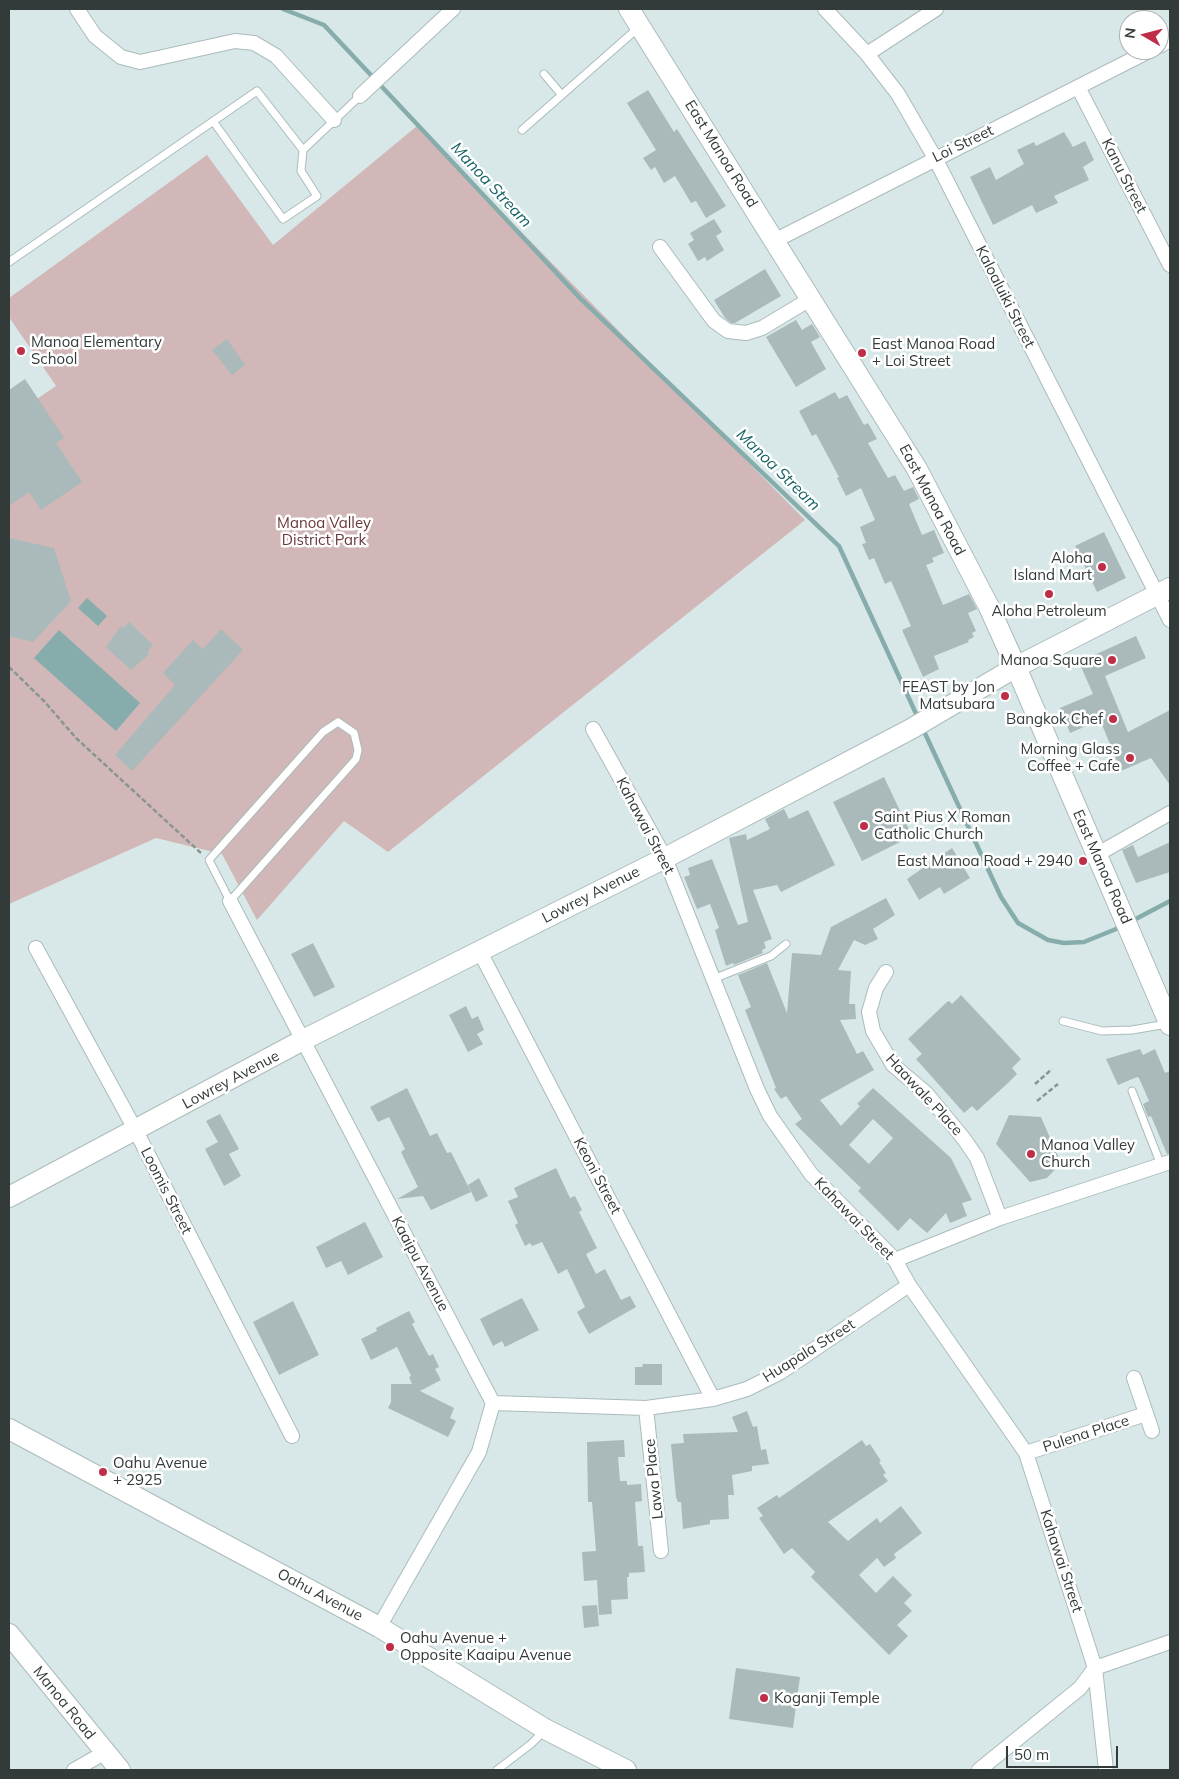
<!DOCTYPE html>
<html>
<head>
<meta charset="utf-8">
<style>
  body { margin:0 }
  #map { position:relative; width:1179px; height:1779px; overflow:hidden; background:#d8e8e8; font-family:Mulish,sans-serif }
  canvas { display:block }
  .frame { position:absolute; inset:0; border:10px solid #333a3a; pointer-events:none }
  .north { position:absolute; left:1119px; top:10px; width:50px; height:50px; box-sizing:border-box; background:#fff; border:1px solid #adb0b0; border-radius:50%; rotate:278deg; font-size:14px; font-weight:700; line-height:20px; text-align:center; color:#333a3a }
  .north::after { content:''; display:block; margin:auto; width:18px; height:22px; background:#bf2e49; clip-path:polygon(50% 0,100% 100%,50% 72%,0 100%) }
  .scale { position:absolute; left:1006px; top:1746px; width:112px; height:22px; box-sizing:border-box; border:2px solid #333a3a; border-top:0; padding-left:6px; font-size:15px; line-height:18px; white-space:nowrap; color:#333a3a; -webkit-text-stroke:4px #fff; paint-order:stroke }
</style>
</head>
<body>
<div id="map">
<canvas width="1179" height="1779"></canvas>
<div class="frame"></div>
<div class="north">N</div>
<div class="scale">50 m</div>
</div>
<script>
const c = document.querySelector('canvas').getContext('2d');
c.lineJoin = 'round';
function fillPath(path, color) { c.fillStyle = color; c.fill(path, 'evenodd'); }
const toPath = rows => new Path2D(rows.map(r => 'M' + r).join(''));
function stroke(path, color, width, dash) { c.strokeStyle = color; c.lineWidth = width; c.lineCap = dash ? 'butt' : 'round'; c.setLineDash(dash || []); c.stroke(path); }
function label(font, color, halo, rows, align = 'center') {
  c.font = font + ' Mulish,sans-serif'; c.lineWidth = 5; c.setLineDash([]); c.textBaseline = 'middle'; c.strokeStyle = halo; c.fillStyle = color; for (const [text, x, y, turn = 0] of rows) {
    c.save(); c.translate(x, y); c.rotate((+turn || 0) * Math.PI / 180); c.textAlign = isNaN(turn) ? turn : align; if (halo) c.strokeText(text, 0, 0); c.fillText(text, 0, 0); c.restore();
  }
}
const green = toPath([
  [417,126,805,520,388,852,344,821,257,920,222,854,156,838,9,904,9,418,56,386,9,317,9,298,207,155,273,245]
]);
const water = toPath([
  [87,598,107,616,98,626,78,608],
  [59,630,140,703,116,731,34,658]
]);
const stream = toPath([
  [283,9,324,25,579,297,839,546,918,718],
  [922,727,1001,897,1018,923,1048,940,1064,943,1084,942,1121,927],
  [1130,922,1170,901]
]);
const building = toPath([
  [648,90,674,132,677,129,726,206,706,218,696,201,691,203,675,176,664,183,655,167,651,170,643,158,656,150,627,103],
  [1064,132,1073,147,1085,141,1094,160,1083,167,1089,180,1054,196,1058,203,1036,213,1032,205,993,225,970,177,990,167,996,180,1024,164,1017,150,1034,142,1036,146],
  [714,219,722,232,716,236,724,250,707,261,705,257,698,261,688,244,694,240,690,233],
  [765,269,781,296,735,323,731,323,725,318,714,300],
  [796,320,802,330,812,324,820,337,811,342,826,369,796,387,766,337],
  [227,339,245,365,232,375,212,350],
  [25,379,64,438,56,443,82,482,41,510,29,492,9,506,9,390],
  [835,392,839,399,847,395,864,425,868,423,877,439,868,443,888,478,895,475,904,491,913,487,919,499,909,504,922,535,934,530,944,553,932,558,934,562,926,565,943,605,969,594,977,609,968,613,976,631,972,633,974,637,968,640,969,642,934,656,939,669,923,677,902,630,911,626,891,581,885,584,874,558,869,560,862,544,866,543,860,527,875,520,861,488,846,496,837,478,839,477,816,434,812,436,799,411],
  [1104,532,1126,578,1097,592,1075,546],
  [9,538,54,548,71,601,33,642,9,636],
  [129,622,153,645,147,652,149,654,131,670,106,647,121,626,123,628],
  [221,629,243,650,132,771,115,755,175,685,163,673,193,640,203,649],
  [1136,636,1146,658,1105,676,1128,732,1170,710,1170,785,1151,758,1121,771,1100,720,1070,733,1060,708,1093,694,1079,662],
  [884,777,912,836,862,861,833,802],
  [784,809,789,819,808,810,835,865,781,892,777,885,753,890,772,939,764,942,766,948,762,950,763,953,734,965,733,963,726,966,715,930,719,928,710,904,697,909,684,877,690,875,688,868,712,859,738,925,748,922,729,838,746,834,747,840,770,829,765,819],
  [1170,842,1170,872,1136,883,1122,850,1133,845,1138,857],
  [952,848,970,878,944,894,940,887,919,900,907,879],
  [886,898,895,915,873,929,878,939,865,945,854,940,838,970,851,971,849,1004,855,1004,856,1019,840,1020,857,1054,863,1051,874,1070,820,1100,841,1126,860,1106,857,1104,873,1088,951,1158,972,1200,962,1203,967,1216,950,1223,946,1213,927,1233,910,1218,898,1231,858,1191,861,1188,795,1124,802,1119,786,1096,781,1099,774,1089,776,1088,745,1010,751,1007,738,975,767,963,787,1013,792,953,821,955,831,927],
  [873,1119,893,1138,869,1164,849,1145],
  [313,943,335,987,314,997,291,954],
  [961,995,1021,1059,1012,1068,1017,1074,1008,1083,977,1111,972,1106,964,1113,916,1059,922,1054,908,1039,947,1002,949,1001,952,1004],
  [466,1006,472,1019,478,1016,484,1030,477,1034,483,1044,468,1052,449,1015],
  [1140,1049,1143,1055,1155,1049,1165,1073,1170,1071,1170,1153,1167,1154,1151,1116,1148,1117,1143,1104,1149,1101,1139,1078,1137,1077,1118,1085,1106,1059],
  [407,1088,430,1136,437,1133,447,1153,451,1152,471,1192,431,1210,423,1196,397,1199,418,1187,401,1152,405,1149,389,1117,378,1122,370,1107],
  [220,1114,239,1149,229,1154,241,1176,224,1186,205,1149,218,1142,206,1121],
  [1009,1115,1041,1117,1061,1163,1047,1178,1030,1182,996,1144],
  [556,1168,570,1198,575,1196,582,1210,579,1212,597,1248,586,1254,596,1274,605,1269,621,1300,630,1296,636,1307,589,1334,577,1312,585,1307,567,1269,558,1274,542,1242,532,1246,530,1243,525,1246,515,1225,518,1223,508,1201,518,1197,514,1188],
  [479,1178,488,1196,476,1202,468,1185],
  [365,1222,383,1257,348,1275,341,1261,326,1268,316,1247],
  [522,1298,539,1330,505,1347,502,1341,493,1346,480,1319],
  [293,1301,319,1355,279,1375,253,1322],
  [409,1311,415,1322,412,1324,429,1356,433,1354,439,1367,435,1369,441,1380,420,1391,454,1408,450,1418,456,1421,448,1437,388,1408,391,1402,391,1384,412,1384,409,1377,411,1376,397,1347,371,1360,361,1339,377,1331,376,1328],
  [643,1364,662,1364,662,1385,635,1385,635,1367,642,1367],
  [747,1411,753,1427,757,1426,761,1450,766,1449,769,1464,752,1466,752,1471,732,1475,734,1495,728,1495,729,1519,710,1520,710,1524,683,1529,681,1502,678,1502,676,1497,671,1444,684,1443,683,1434,738,1432,732,1417],
  [624,1440,625,1457,618,1457,620,1481,627,1481,627,1485,641,1484,642,1501,635,1502,638,1546,643,1546,645,1572,629,1573,629,1577,627,1577,628,1599,611,1600,612,1614,599,1615,597,1580,584,1581,582,1552,596,1551,592,1502,588,1502,587,1442],
  [862,1440,866,1446,870,1444,881,1461,879,1462,886,1473,883,1475,888,1481,828,1522,848,1541,877,1518,880,1523,901,1506,922,1533,894,1554,896,1558,884,1567,877,1558,859,1575,876,1593,893,1576,912,1595,904,1603,912,1611,897,1625,908,1636,889,1655,811,1577,815,1572,792,1548,784,1554,759,1518,763,1516,757,1508,777,1495,779,1498],
  [597,1605,599,1626,584,1628,582,1606],
  [736,1668,800,1677,793,1728,729,1719]
]);
const path = toPath([
  [9,667,44,701,76,738,202,854],
  [1035,1084,1052,1069],
  [1037,1101,1058,1084]
]);
const lane = toPath([
  [544,74,561,94],
  [213,121,283,219,317,196,301,171,303,150],
  [522,130,638,28],
  [9,262,257,91,303,150,360,96],
  [338,722,354,733,358,750,356,759,230,901,209,860,323,732,338,722],
  [713,979,771,956,786,944],
  [1063,1021,1102,1031,1132,1030,1167,1024],
  [1132,1091,1161,1165],
  [497,1770,531,1744,545,1730]
]);
const street = toPath([
  [77,9,95,36,121,57,140,62,235,41,254,43,276,56,334,120],
  [825,9,867,54,898,94,935,158,1170,620],
  [1159,46,1170,40],
  [867,54,936,9],
  [1078,87,1170,265],
  [360,96,453,9],
  [776,240,1151,50],
  [660,247,714,321,728,331,746,333,762,328,812,298],
  [593,729,665,858,757,1089,770,1116,811,1174,895,1260,909,1285,1026,1453,1095,1668,1106,1770],
  [1096,855,1170,813],
  [230,901,493,1403,479,1452,379,1627],
  [36,948,136,1131,292,1436],
  [480,952,713,1399],
  [886,972,876,988,869,1012,873,1031,893,1065,926,1093,964,1139,977,1158,1000,1218],
  [895,1260,1000,1218,1170,1162],
  [1134,1378,1152,1431],
  [493,1403,646,1408,713,1399,747,1389,781,1372,909,1285],
  [646,1408,661,1551],
  [1026,1453,1146,1414],
  [74,1770,104,1753],
  [979,1770,1080,1688,1095,1668,1170,1642]
]);
const secondary = toPath([
  [629,9,917,469,989,607,1016,667,1170,1025],
  [9,1197,303,1040,665,858,911,729,1016,667,1170,588],
  [9,1429,379,1627,545,1729,626,1770],
  [9,1634,120,1770]
]);
const markers = [
  [21,351,5,"#bf2e49"],
  [862,353,5,"#bf2e49"],
  [1102,567,5,"#bf2e49"],
  [1049,594,5,"#bf2e49"],
  [1112,660,5,"#bf2e49"],
  [1005,696,5,"#bf2e49"],
  [1113,719,5,"#bf2e49"],
  [1130,758,5,"#bf2e49"],
  [864,826,5,"#bf2e49"],
  [1083,861,5,"#bf2e49"],
  [1031,1154,5,"#bf2e49"],
  [103,1472,5,"#bf2e49"],
  [390,1647,5,"#bf2e49"],
  [764,1698,5,"#bf2e49"]
];
const streetNames = [
  ["Loi Street",963,144,-26],
  ["East Manoa Road",721,154,58],
  ["Kanu Street",1124,176,63],
  ["Kaloaluiki Street",1005,297,63],
  ["East Manoa Road",932,500,62],
  ["Kahawai Street",645,826,62],
  ["East Manoa Road",1102,867,66],
  ["Lowrey Avenue",591,895,-27],
  ["Lowrey Avenue",231,1080,-28],
  ["Haawale Place",924,1095,47],
  ["Keoni Street",597,1176,62],
  ["Loomis Street",166,1191,63],
  ["Kahawai Street",854,1219,46],
  ["Kaaipu Avenue",420,1264,62],
  ["Huapala Street",809,1351,-32],
  ["Pulena Place",1086,1434,-18],
  ["Lawa Place",654,1479,-96],
  ["Kahawai Street",1061,1561,72],
  ["Oahu Avenue",320,1595,28],
  ["Manoa Road",64,1703,51]
];
const poiNames = [
  ["Manoa Elementary",31,342],
  ["School",31,359],
  ["East Manoa Road",872,344],
  ["+ Loi Street",872,361],
  ["Aloha",1092,558,"right"],
  ["Island Mart",1092,575,"right"],
  ["Aloha Petroleum",1049,611,"center"],
  ["Manoa Square",1102,660,"right"],
  ["FEAST by Jon",995,687,"right"],
  ["Matsubara",995,704,"right"],
  ["Bangkok Chef",1103,719,"right"],
  ["Morning Glass",1120,749,"right"],
  ["Coffee + Cafe",1120,766,"right"],
  ["Saint Pius X Roman",874,817],
  ["Catholic Church",874,834],
  ["East Manoa Road + 2940",1073,861,"right"],
  ["Manoa Valley",1041,1145],
  ["Church",1041,1162],
  ["Oahu Avenue",113,1463],
  ["+ 2925",113,1480],
  ["Oahu Avenue +",400,1638],
  ["Opposite Kaaipu Avenue",400,1655],
  ["Koganji Temple",774,1698]
];
const parkNames = [
  ["Manoa Valley",324,523],
  ["District Park",324,540]
];
const waterNames = [
  ["Manoa Stream",491,185,47],
  ["Manoa Stream",778,470,44]
];
fillPath(green, '#d1b7b7');
fillPath(water, '#87acac');
stroke(stream, '#87acac', 4.5);
fillPath(building, '#aababa');
stroke(lane, '#abbbbb', 9);
stroke(street, '#abbbbb', 16);
stroke(secondary, '#abbbbb', 22);
stroke(path, '#899595', 2.5, [5, 2.5]);
stroke(lane, '#fff', 7);
stroke(street, '#fff', 14);
stroke(secondary, '#fff', 20);
for (const [x, y, r, color] of markers) { const dot = new Path2D(); dot.arc(x, y, r, 0, 2 * Math.PI); c.fillStyle = color; c.fill(dot); stroke(dot, '#fff', 2); }
label('15px', '#333a3a', '#fff', streetNames);
label('15px', '#333a3a', '#fff', poiNames, 'left');
label('15px', '#69383c', '#fff', parkNames);
label('italic 16px', '#186365', '#fff', waterNames);
</script>
</body>
</html>
